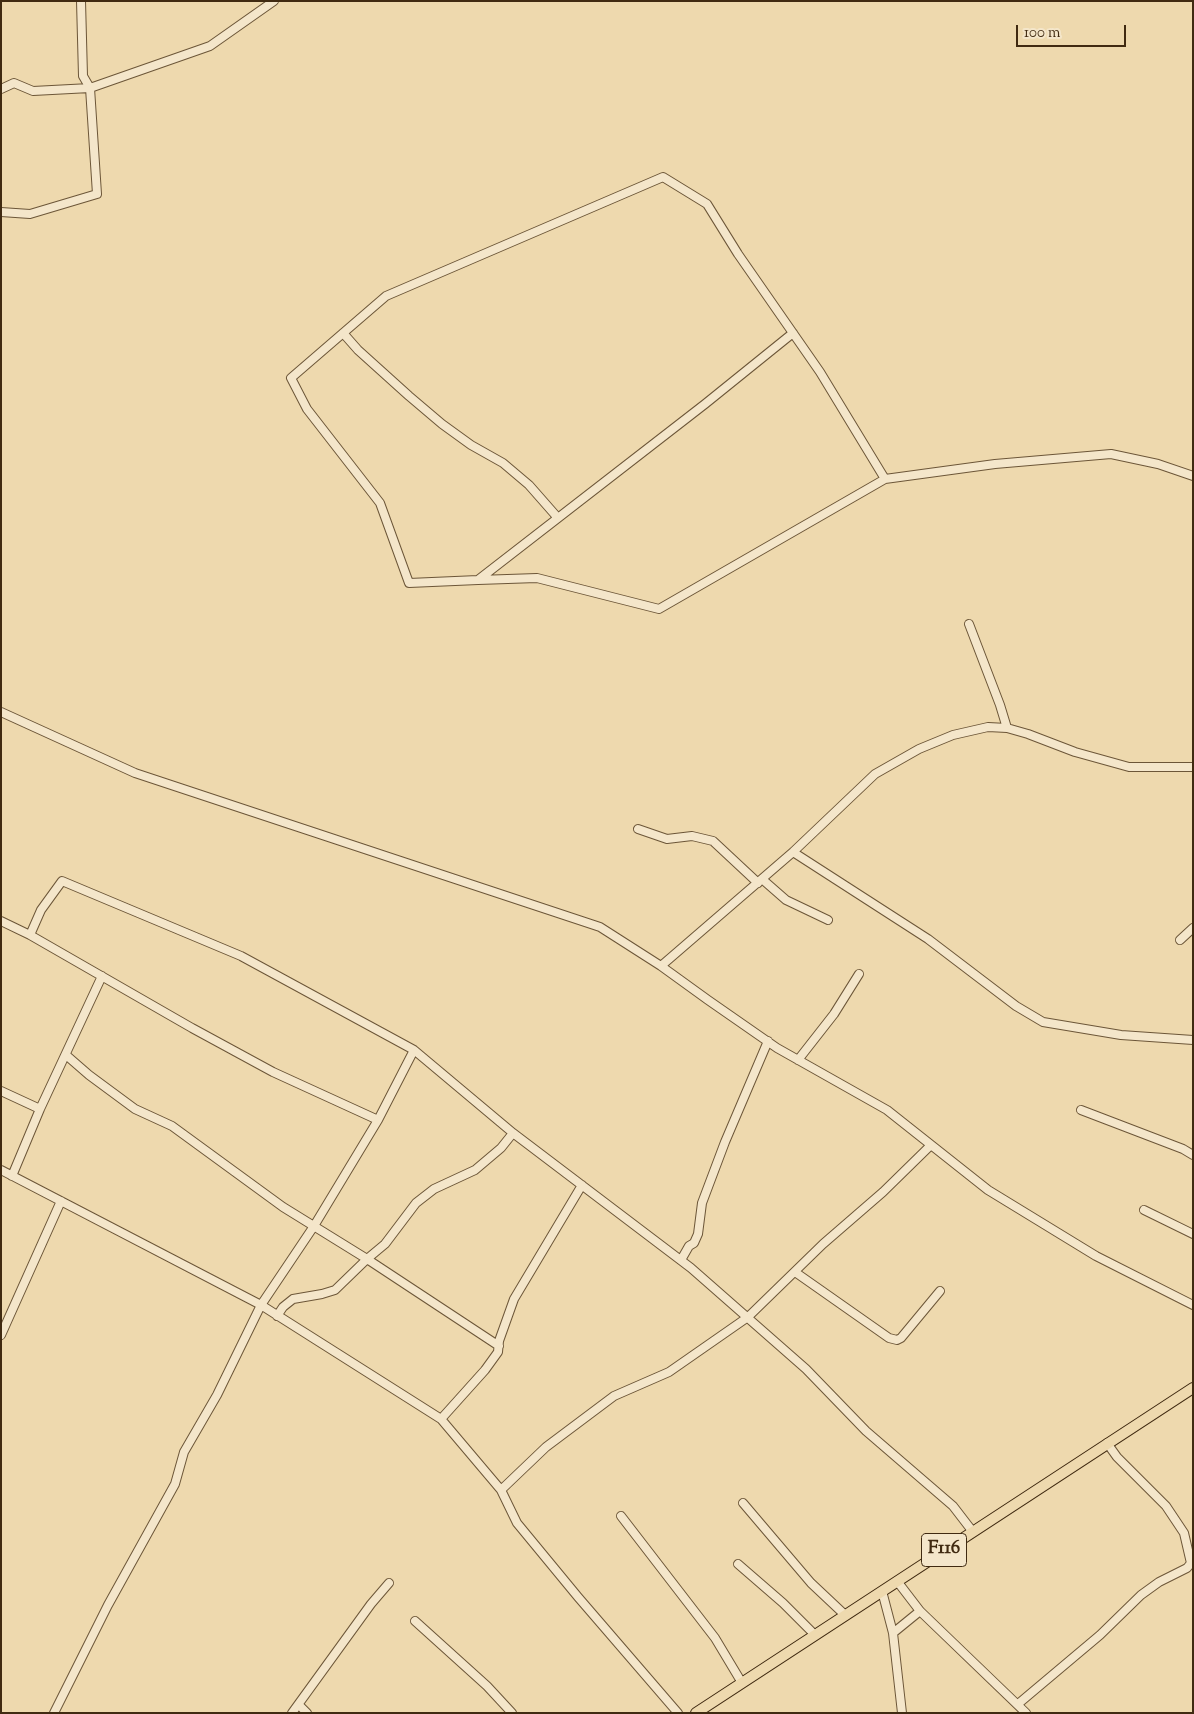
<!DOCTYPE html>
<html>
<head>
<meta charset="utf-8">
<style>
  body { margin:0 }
  #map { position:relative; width:1194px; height:1714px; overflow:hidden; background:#eed9ae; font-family:"Sorts Mill Goudy",serif }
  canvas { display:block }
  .frame { position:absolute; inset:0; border:2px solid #402a11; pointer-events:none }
  .scale { position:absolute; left:1016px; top:25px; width:110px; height:22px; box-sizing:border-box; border:2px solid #402a11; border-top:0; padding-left:6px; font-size:15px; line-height:18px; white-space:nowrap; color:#402a11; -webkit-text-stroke:4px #f4e6ca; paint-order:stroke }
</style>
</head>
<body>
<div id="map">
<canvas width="1194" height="1714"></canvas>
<div class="frame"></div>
<div class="scale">100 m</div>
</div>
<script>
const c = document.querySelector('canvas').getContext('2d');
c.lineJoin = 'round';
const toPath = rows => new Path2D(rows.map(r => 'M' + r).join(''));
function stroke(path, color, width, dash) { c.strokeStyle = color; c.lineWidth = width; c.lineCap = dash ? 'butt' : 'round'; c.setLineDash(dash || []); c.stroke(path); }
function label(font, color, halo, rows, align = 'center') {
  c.font = font + ' "Sorts Mill Goudy",serif'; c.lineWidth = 4; c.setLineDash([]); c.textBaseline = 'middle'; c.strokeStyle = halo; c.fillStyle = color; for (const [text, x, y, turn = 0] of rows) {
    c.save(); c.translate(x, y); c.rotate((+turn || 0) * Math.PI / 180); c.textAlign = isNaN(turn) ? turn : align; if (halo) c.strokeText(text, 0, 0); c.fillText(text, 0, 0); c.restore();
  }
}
const minor = toPath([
  [1,89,14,83,33,91,90,88,210,46,274,1],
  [1,212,30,214,97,194,90,88,83,76,81,1],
  [343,333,358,350,409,396,442,424,471,445,503,463,529,485,558,518],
  [793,333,705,404,478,580,409,583,380,503,307,409,291,378,386,296,663,177,707,204,738,254,820,372,885,479,995,464,1111,454,1158,464,1193,476],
  [478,580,537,578,659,609,885,479],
  [969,624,1000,705,1007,728],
  [1,712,135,773,600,927,661,966,708,1000,777,1048,887,1110,988,1190,1096,1256,1193,1305],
  [638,829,667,839,692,836,713,841,758,883],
  [793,852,928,939,1016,1006,1043,1022,1121,1035,1193,1040],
  [762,879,786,900,828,920],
  [1,921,30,935,41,910,62,881,241,956,414,1050,513,1133,691,1268,806,1369,866,1431,953,1506,973,1532],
  [30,935,192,1028,273,1072,378,1120],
  [1180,940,1193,928],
  [661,966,793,852,875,774,919,749,953,735,988,727,1007,728,1028,734,1075,752,1129,767,1193,767],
  [66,1055,89,1075,135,1109,172,1126,283,1207,367,1259,499,1346],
  [798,1060,834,1014,859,974],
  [1,1091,40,1109],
  [1081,1110,1183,1149,1193,1155],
  [1,1170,261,1305,441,1419,501,1490,517,1523,578,1597,678,1713],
  [12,1176,40,1109,102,976],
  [1144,1210,1193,1234],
  [681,1260,689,1246,694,1243,698,1234,702,1203,725,1142,768,1041],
  [795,1272,889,1338,897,1340,901,1338,940,1291],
  [277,1316,283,1307,293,1299,322,1294,335,1290,367,1259,385,1244,416,1203,434,1189,475,1170,501,1148,513,1133],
  [1,1335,61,1201],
  [441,1419,485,1370,498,1352,499,1341,514,1299,582,1185],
  [501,1490,546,1447,614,1396,669,1372,748,1317,823,1244,883,1192,931,1145],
  [743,1503,811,1583,845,1615],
  [621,1516,715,1638,742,1683],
  [738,1564,783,1603,815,1635],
  [897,1581,920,1611,1026,1713],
  [882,1591,893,1633,902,1713],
  [415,1621,487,1686,512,1713],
  [893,1633,920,1611],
  [1018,1704,1100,1635,1141,1595,1159,1582,1187,1568,1191,1563,1184,1533,1166,1506,1117,1457,1107,1443],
  [299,1705,307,1713],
  [54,1713,108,1605,175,1484,184,1452,217,1395,261,1305,314,1226,378,1120,414,1050],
  [292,1713,371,1604,389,1583]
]);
const major = toPath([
  [696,1713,1193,1388]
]);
const shields = [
  [944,1550,45]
];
const shieldNames = [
  ["F116",944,1550]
];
stroke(minor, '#6c5638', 10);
stroke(major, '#402a11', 12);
stroke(minor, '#f4e6ca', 8);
stroke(major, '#eed9ae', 10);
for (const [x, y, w] of shields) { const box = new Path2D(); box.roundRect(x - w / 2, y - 16.5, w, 33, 4); c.fillStyle = '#f4e6ca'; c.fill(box); stroke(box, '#402a11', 1); }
label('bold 19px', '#402a11', null, shieldNames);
</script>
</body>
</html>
